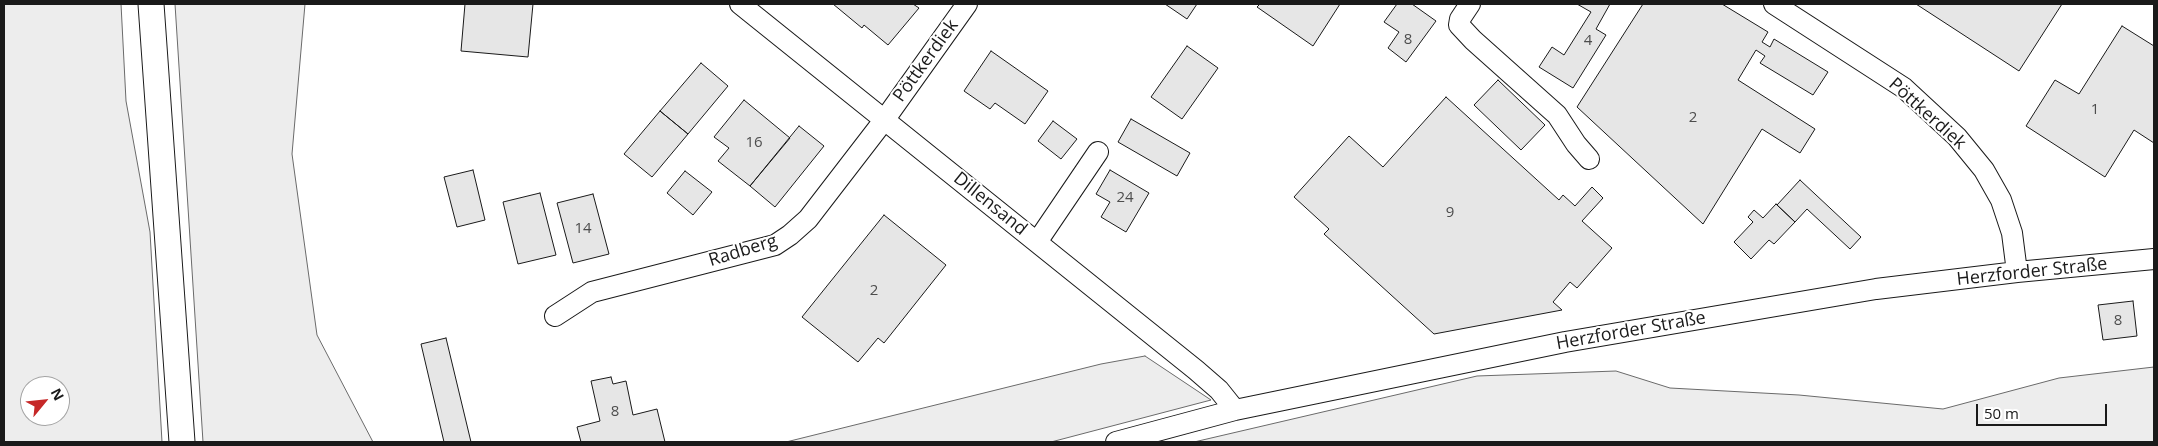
<!DOCTYPE html>
<html>
<head>
<meta charset="utf-8">
<style>
  body { margin:0 }
  #map { position:relative; width:2158px; height:446px; overflow:hidden; background:#fff; font-family:"Open Sans",sans-serif }
  canvas { display:block }
  .frame { position:absolute; inset:0; border:5px solid #1a1a1a; pointer-events:none }
  .north { position:absolute; left:20px; top:376px; width:50px; height:50px; box-sizing:border-box; background:#fff; border:1px solid #a3a3a3; border-radius:50%; rotate:62deg; font-size:14px; font-weight:700; line-height:20px; text-align:center; color:#1a1a1a }
  .north::after { content:''; display:block; margin:auto; width:18px; height:22px; background:#c62828; clip-path:polygon(50% 0,100% 100%,50% 72%,0 100%) }
  .scale { position:absolute; left:1976px; top:404px; width:131px; height:22px; box-sizing:border-box; border:2px solid #1a1a1a; border-top:0; padding-left:6px; font-size:15px; line-height:18px; white-space:nowrap; color:#1a1a1a; -webkit-text-stroke:4px #fff; paint-order:stroke }
</style>
</head>
<body>
<div id="map">
<canvas width="2158" height="446"></canvas>
<div class="frame"></div>
<div class="north">N</div>
<div class="scale">50 m</div>
</div>
<script>
const c = document.querySelector('canvas').getContext('2d');
c.lineJoin = 'round';
function fillPath(path, color) { c.fillStyle = color; c.fill(path, 'evenodd'); }
const toPath = rows => new Path2D(rows.map(r => 'M' + r).join(''));
function stroke(path, color, width, dash) { c.strokeStyle = color; c.lineWidth = width; c.lineCap = dash ? 'butt' : 'round'; c.setLineDash(dash || []); c.stroke(path); }
function label(font, color, halo, rows, align = 'center') {
  c.font = font + ' "Open Sans",sans-serif'; c.lineWidth = 4; c.setLineDash([]); c.textBaseline = 'middle'; c.strokeStyle = halo; c.fillStyle = color; for (const [text, x, y, turn = 0] of rows) {
    c.save(); c.translate(x, y); c.rotate((+turn || 0) * Math.PI / 180); c.textAlign = isNaN(turn) ? turn : align; if (halo) c.strokeText(text, 0, 0); c.fillText(text, 0, 0); c.restore();
  }
}
const green = toPath([
  [4,4,121,4,126,101,150,232,162,442,4,442,4,4],
  [30,386,60,386,60,416,30,416,30,386],
  [175,4,305,4,292,154,317,335,373,442,203,442,175,4],
  [1145,356,1211,400,1051,442,786,442,1101,364,1145,356],
  [2154,367,2154,442,1194,442,1477,376,1616,371,1670,388,1799,395,1943,409,2059,378,2154,367]
]);
const building = toPath([
  [465,4,533,4,528,57,461,51,465,4],
  [833,4,913,4,919,8,888,45,864,25,862,28,833,4],
  [1165,4,1197,4,1187,19,1165,4],
  [1260,4,1340,4,1313,46,1257,7,1260,4],
  [1397,4,1412,4,1436,21,1406,62,1388,48,1399,32,1384,22,1397,4],
  [1577,4,1610,4,1596,29,1606,35,1573,88,1539,67,1552,47,1564,55,1591,12,1577,4],
  [1643,4,1722,4,1768,32,1762,42,1770,47,1774,39,1828,72,1813,95,1760,63,1765,56,1756,50,1738,80,1815,129,1800,153,1762,129,1703,224,1577,107,1643,4],
  [1916,4,2062,4,2019,71,1916,4],
  [2122,26,2154,46,2154,143,2134,130,2105,177,2026,126,2055,80,2079,94,2122,26],
  [1187,46,1218,68,1182,119,1151,97,1187,46],
  [991,51,1048,91,1025,124,995,103,990,109,964,91,991,51],
  [701,63,728,86,688,134,660,111,701,63],
  [1498,80,1545,125,1521,150,1474,105,1498,80],
  [1446,97,1559,200,1563,195,1575,206,1592,187,1603,198,1582,221,1612,248,1577,288,1570,282,1553,302,1562,310,1434,334,1324,234,1329,229,1294,197,1349,136,1383,167,1446,97],
  [744,100,790,138,750,186,718,161,729,148,714,137,744,100],
  [660,111,688,134,652,177,624,154,660,111],
  [1131,119,1190,153,1177,176,1118,142,1131,119],
  [1053,121,1077,139,1061,159,1038,141,1053,121],
  [799,126,824,146,775,207,750,186,799,126],
  [473,170,485,220,457,227,444,177,473,170],
  [1110,170,1149,193,1126,232,1101,217,1110,202,1096,194,1110,170],
  [685,171,712,192,693,215,667,193,685,171],
  [1800,180,1861,237,1850,249,1807,209,1795,222,1777,205,1800,180],
  [540,193,556,255,518,264,503,202,540,193],
  [593,194,609,254,573,263,557,203,593,194],
  [1776,204,1795,222,1774,244,1769,240,1751,259,1734,242,1753,222,1748,217,1754,210,1763,218,1776,204],
  [884,215,946,265,884,343,878,338,858,362,802,317,884,215],
  [2133,301,2137,336,2103,340,2098,305,2133,301],
  [446,338,471,442,444,442,421,344,446,338],
  [611,377,613,384,626,381,633,415,657,409,665,442,581,442,577,427,600,421,591,381,611,377]
]);
const minor = toPath([
  [740,4,1196,370,1219,390,1235,410],
  [1470,4,1460,19,1459,25,1473,40,1557,115,1576,144,1589,159],
  [1774,4,1904,88,1957,137,1984,170,2001,200,2012,233,2017,272],
  [1037,242,1098,152],
  [555,316,592,292,775,245,790,235,808,219,885,119,967,4],
  [1116,442,1235,410,1565,342,1876,289,2017,272,2154,259]
]);
const major = toPath([
  [151,4,182,442]
]);
const numberNames = [
  ["8",1408,40],
  ["4",1588,41],
  ["1",2095,110],
  ["2",1693,118],
  ["16",754,143],
  ["24",1125,198],
  ["9",1450,213],
  ["14",583,229],
  ["2",874,291],
  ["8",2118,321],
  ["8",615,412]
];
const streetNames = [
  ["Pöttkerdiek",926,61,-54],
  ["Pöttkerdiek",1927,114,42],
  ["Dillensand",990,204,39],
  ["Radberg",743,251,-17],
  ["Herzforder Straße",2032,272,-6],
  ["Herzforder Straße",1631,331,-10]
];
fillPath(green, '#ededed');
stroke(green, '#6a6a6a', 1);
fillPath(building, '#e6e6e6');
stroke(building, '#1a1a1a', 1);
stroke(minor, '#1a1a1a', 22);
stroke(major, '#1a1a1a', 27);
stroke(minor, '#fff', 20);
stroke(major, '#fff', 25);
label('15px', '#4d4d4d', null, numberNames);
label('18px', '#1a1a1a', '#fff', streetNames);
</script>
</body>
</html>
